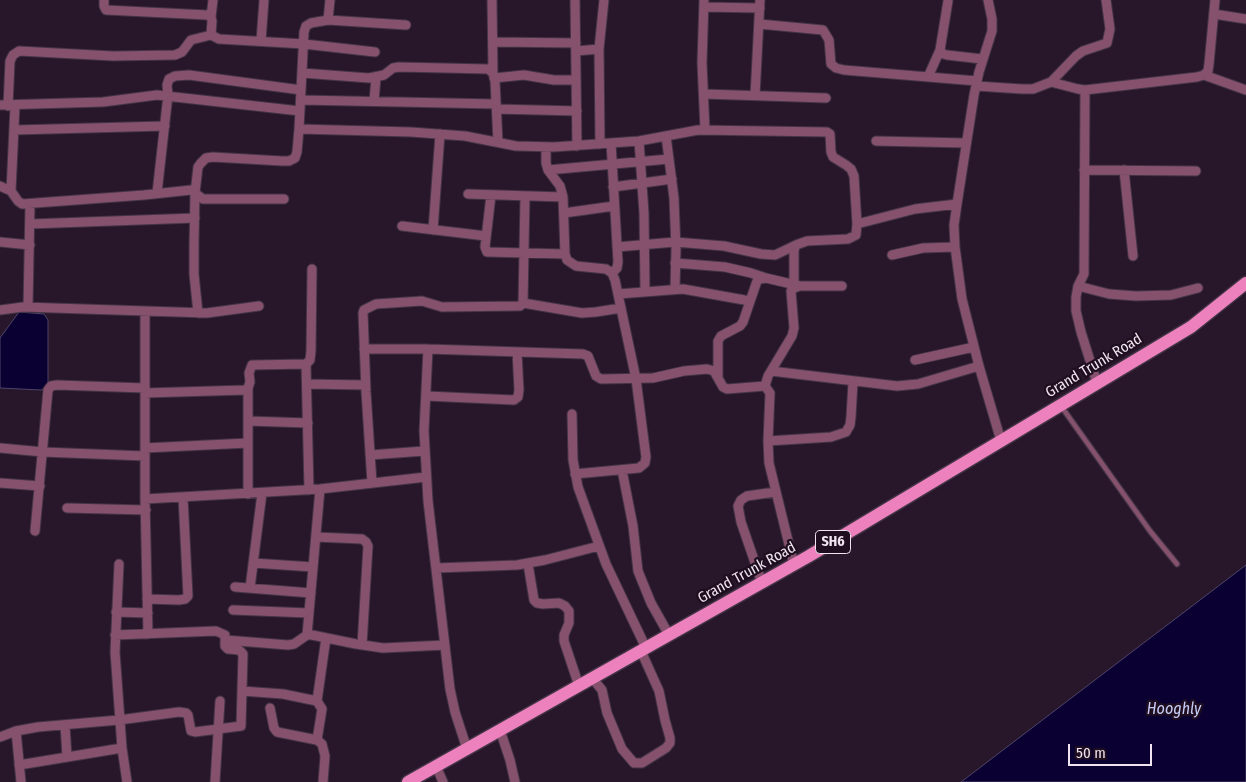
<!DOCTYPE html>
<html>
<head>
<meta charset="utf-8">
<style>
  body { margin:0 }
  #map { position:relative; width:1246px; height:782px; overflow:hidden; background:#28172a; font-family:"Fira Sans Condensed",sans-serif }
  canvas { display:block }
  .scale { position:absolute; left:1068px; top:744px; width:84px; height:22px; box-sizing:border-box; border:2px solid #f0e4f0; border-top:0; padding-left:6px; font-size:15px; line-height:18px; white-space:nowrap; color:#f0e4f0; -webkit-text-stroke:4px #1f0e20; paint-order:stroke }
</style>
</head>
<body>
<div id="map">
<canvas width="1246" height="782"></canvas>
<div class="scale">50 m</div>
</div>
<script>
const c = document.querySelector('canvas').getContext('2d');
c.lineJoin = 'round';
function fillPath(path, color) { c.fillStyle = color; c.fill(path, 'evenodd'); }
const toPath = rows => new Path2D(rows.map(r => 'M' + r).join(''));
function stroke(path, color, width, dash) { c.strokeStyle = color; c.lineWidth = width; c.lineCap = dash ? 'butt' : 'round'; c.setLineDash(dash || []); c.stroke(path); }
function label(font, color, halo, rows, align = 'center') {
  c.font = font + ' "Fira Sans Condensed",sans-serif'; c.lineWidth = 4.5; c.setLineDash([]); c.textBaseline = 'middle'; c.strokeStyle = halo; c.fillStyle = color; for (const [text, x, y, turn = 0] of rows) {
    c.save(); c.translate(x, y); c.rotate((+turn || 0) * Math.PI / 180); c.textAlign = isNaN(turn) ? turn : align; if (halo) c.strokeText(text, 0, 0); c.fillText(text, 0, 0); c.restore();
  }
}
const water = toPath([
  [19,312,44,314,48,320,48,386,41,390,0,388,0,338,19,312],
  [1246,565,1246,782,961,782,1246,565]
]);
const lane = toPath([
  [1061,406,1150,531,1177,564]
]);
const street = toPath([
  [104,0,104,6,106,10,207,15,211,17,212,21,211,35,219,39,304,44,375,52],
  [492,0,493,73],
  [575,0,577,146],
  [704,0,702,63,705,130],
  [988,0,992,19,992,31,979,72,974,95,957,204,954,225,955,247,962,299,979,366,1001,441],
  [948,1,940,50,943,54,947,55,982,59],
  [704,7,760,8],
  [1214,14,1246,19],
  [211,17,213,0],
  [328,20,330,0],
  [759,24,823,30,829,40,831,64,836,68,844,70,977,81],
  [261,41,264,0],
  [493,42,576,43],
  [576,51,599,49],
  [302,73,369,78,384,75,393,68,399,67,488,69,493,73,495,81,498,142],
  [1204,75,1246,90],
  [928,77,940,50],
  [494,78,524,75,554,80,576,80],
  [1051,82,1078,89,1085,90,1197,77,1204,75,1208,71,1209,64,1215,0],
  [976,86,1022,89,1033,89,1051,82,1076,56,1083,51,1107,43,1110,29,1106,0],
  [1085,90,1084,274,1078,286,1076,297,1076,311,1081,332,1097,383],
  [704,94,826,98],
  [755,96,760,0],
  [301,100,496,104],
  [374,101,376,78],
  [0,105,103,102,157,95,300,111],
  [8,106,10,61,13,55,19,51,113,56,175,55,182,52,191,40,211,35],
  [497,109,577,111],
  [299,129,411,132,465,136,516,146,554,147,639,141,698,130,827,132,830,134,831,152,833,157,846,165,851,169,854,176,857,224,856,235,848,239,807,241,796,245,794,250,794,284],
  [14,130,165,126],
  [666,136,674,198,676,249,675,289],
  [639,141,644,213,645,291],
  [876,141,966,143],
  [611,143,618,262,617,268,612,273],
  [600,144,599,49,604,0],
  [546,147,546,163,548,170,560,186,563,197,565,254,567,260,576,266,606,269,612,273,615,280,636,379,646,457,645,463,639,468,575,474],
  [548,170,669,159],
  [1084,170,1196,171],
  [1124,170,1133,256],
  [0,186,11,191,18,201,22,204,144,195,191,190,203,199,284,199],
  [613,187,672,179],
  [11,191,15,106],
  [157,193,168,95,167,85,169,79,175,76,189,75,301,90],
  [468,194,563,197],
  [491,195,485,247,487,252,565,254],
  [564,213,614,206],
  [30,224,195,218],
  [857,224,915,209,957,204],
  [402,226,486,236],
  [433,230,440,134],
  [0,242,30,245],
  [617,247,675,242,724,246,761,254,775,255,796,245],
  [892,255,923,248,955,247],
  [675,263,725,267,751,273,766,278],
  [1078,286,1109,294,1136,296,1171,295,1198,288],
  [618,294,683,289,750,301],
  [523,303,582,313,596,312,621,308],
  [28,307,30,204],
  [0,310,23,307,207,313,259,306],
  [145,312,145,499,148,634],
  [198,313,194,274,194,244,195,193,198,167,201,163,206,158,213,157,282,161,289,161,295,158,297,152,299,129,304,32,306,26,311,23,328,20,406,25],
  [364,349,428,349,583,354,588,356,596,376,601,379,653,378,684,371,707,369,714,371,723,387,727,389,765,386,770,393,768,441,769,463,794,565],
  [428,349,424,431,428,501,450,689,455,712,467,749],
  [915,360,974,347],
  [306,364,309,490],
  [771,371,897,386,918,384,979,366],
  [718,377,718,341,721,336,740,326,743,322,757,281,760,279,766,278,800,286],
  [307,384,365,385],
  [765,386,768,376,792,336,794,328,791,291,794,288,800,286,842,286],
  [145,393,245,390,248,388,250,382,249,373,252,365,306,364,310,360,311,351,312,269],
  [426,396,514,400,518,397,519,390,517,352],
  [572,414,573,460,578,487,606,564,646,648],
  [248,421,308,423],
  [768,441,831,437,846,432,850,425,851,417,853,382],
  [0,448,43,452,145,456],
  [145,448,248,443],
  [370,455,424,451],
  [622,470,633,526,638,571,651,603,669,635],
  [0,483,40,486],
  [372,483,366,392,363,313,364,310,376,304,422,301,442,307,520,306,523,303,525,196],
  [248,494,248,388],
  [145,499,320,489,426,477],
  [67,508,146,510],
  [35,531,48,390,51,386,57,385,145,388],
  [316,537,362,539,366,542,368,546,362,645],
  [253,563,313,567],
  [119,564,115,652,122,748,127,782],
  [528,564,534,600,537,603,543,604,559,603,565,606,569,611,569,623,564,635,564,641,579,686],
  [436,568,517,565,545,560,599,546],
  [762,583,741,522,738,506,741,500,747,496,775,492],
  [235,587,311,593],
  [250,588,262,493],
  [147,599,179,600,185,599,188,596,183,497],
  [233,610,309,613],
  [116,612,148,613],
  [307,635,320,489],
  [225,640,288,645,294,644,307,635,312,635,356,644,383,648,445,645],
  [592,678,602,690,607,713,622,749,634,763,642,763,666,748,670,743,670,738,665,720,659,691,641,651],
  [242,691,283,694,317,701,322,709,317,740],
  [317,701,326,638],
  [270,708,274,728,277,732,317,740,322,744,325,756,323,782],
  [65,725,67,757],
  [500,730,510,760,515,782],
  [16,731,21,782],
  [0,737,16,731,38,727,119,720,179,712,186,713,188,715,191,731,195,732,241,726,243,654,239,650,228,649,225,646,225,635,216,631,115,635],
  [19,765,122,748],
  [436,766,443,782],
  [215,782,220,701]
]);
const primary = toPath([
  [408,782,809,556,1191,327,1246,283]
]);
const shields = [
  [833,542,35]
];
const shieldNames = [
  ["SH6",833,542]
];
const streetNames = [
  ["Grand Trunk Road",1094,366,-31],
  ["Grand Trunk Road",747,573,-29]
];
const waterNames = [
  ["Hooghly",1174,710]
];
fillPath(water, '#0a0132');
stroke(water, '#4f456b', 1);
stroke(lane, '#443446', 7);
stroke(street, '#443446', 11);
stroke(primary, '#443446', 15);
stroke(lane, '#85516d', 4.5);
stroke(street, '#85516d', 9);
stroke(primary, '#ec81be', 12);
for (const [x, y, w] of shields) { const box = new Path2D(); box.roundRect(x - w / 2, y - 11.5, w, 23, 4); c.fillStyle = '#1f0e20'; c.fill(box); stroke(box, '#f0e4f0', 1); }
label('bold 14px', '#f0e4f0', null, shieldNames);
label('15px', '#f0e4f0', '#1f0e20', streetNames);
label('italic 16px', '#c8cdf7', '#1f0e20', waterNames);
</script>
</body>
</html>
